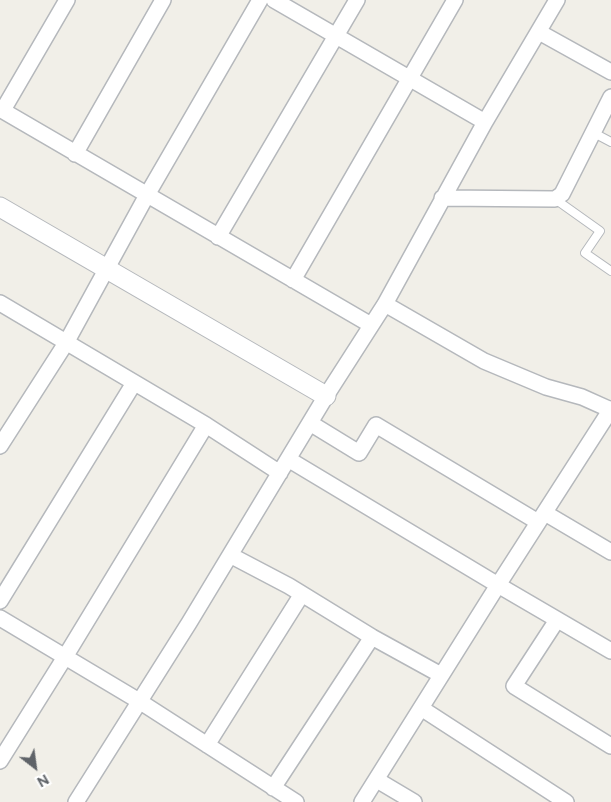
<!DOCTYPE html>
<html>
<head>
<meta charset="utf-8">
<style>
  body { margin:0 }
  #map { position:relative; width:611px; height:802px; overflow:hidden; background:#f1efe8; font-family:Figtree,sans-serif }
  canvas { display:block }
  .north { position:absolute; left:10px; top:742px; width:50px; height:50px; -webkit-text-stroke:4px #fff; paint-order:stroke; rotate:150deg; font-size:14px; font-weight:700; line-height:20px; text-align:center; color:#5f6368 }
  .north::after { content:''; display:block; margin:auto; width:18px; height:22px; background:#5f6368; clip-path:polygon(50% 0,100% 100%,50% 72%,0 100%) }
</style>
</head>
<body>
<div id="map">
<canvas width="611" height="802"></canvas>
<div class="north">N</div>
</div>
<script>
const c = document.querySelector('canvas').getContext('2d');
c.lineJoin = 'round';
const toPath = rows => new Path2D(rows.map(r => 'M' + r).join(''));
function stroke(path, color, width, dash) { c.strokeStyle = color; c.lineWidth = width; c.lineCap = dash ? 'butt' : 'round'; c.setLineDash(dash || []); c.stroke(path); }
const service = toPath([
  [594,133,611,142],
  [555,199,600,231,585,253,611,271]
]);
const minor = toPath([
  [274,0,485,122],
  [539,32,611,72],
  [0,109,371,325],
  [3,110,67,0],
  [75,154,163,0],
  [442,198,555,199,562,194,611,97],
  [218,237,357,0],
  [293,280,455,0],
  [0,303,206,425,280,473],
  [385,304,484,361,546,387,582,397,611,410],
  [310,423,359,453,376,425,538,522],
  [0,446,66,343,147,195,260,0],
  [288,459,498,585,611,651],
  [545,513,611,552],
  [230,555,289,586,372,637,441,675],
  [0,601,134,383],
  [0,618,139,701,296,802],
  [557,620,514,686,611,746],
  [421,708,566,802],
  [207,745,302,594],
  [0,761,65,657,206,425],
  [377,780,414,802],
  [273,788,372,637],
  [76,802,189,623,326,396,385,304,485,122,557,0],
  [362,802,498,585,611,409]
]);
const tertiary = toPath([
  [0,207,326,396]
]);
stroke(service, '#b5b8bc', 10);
stroke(minor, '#b5b8bc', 18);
stroke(tertiary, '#b5b8bc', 21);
stroke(service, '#fff', 8);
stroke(minor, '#fff', 15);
stroke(tertiary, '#fff', 19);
</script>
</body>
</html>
